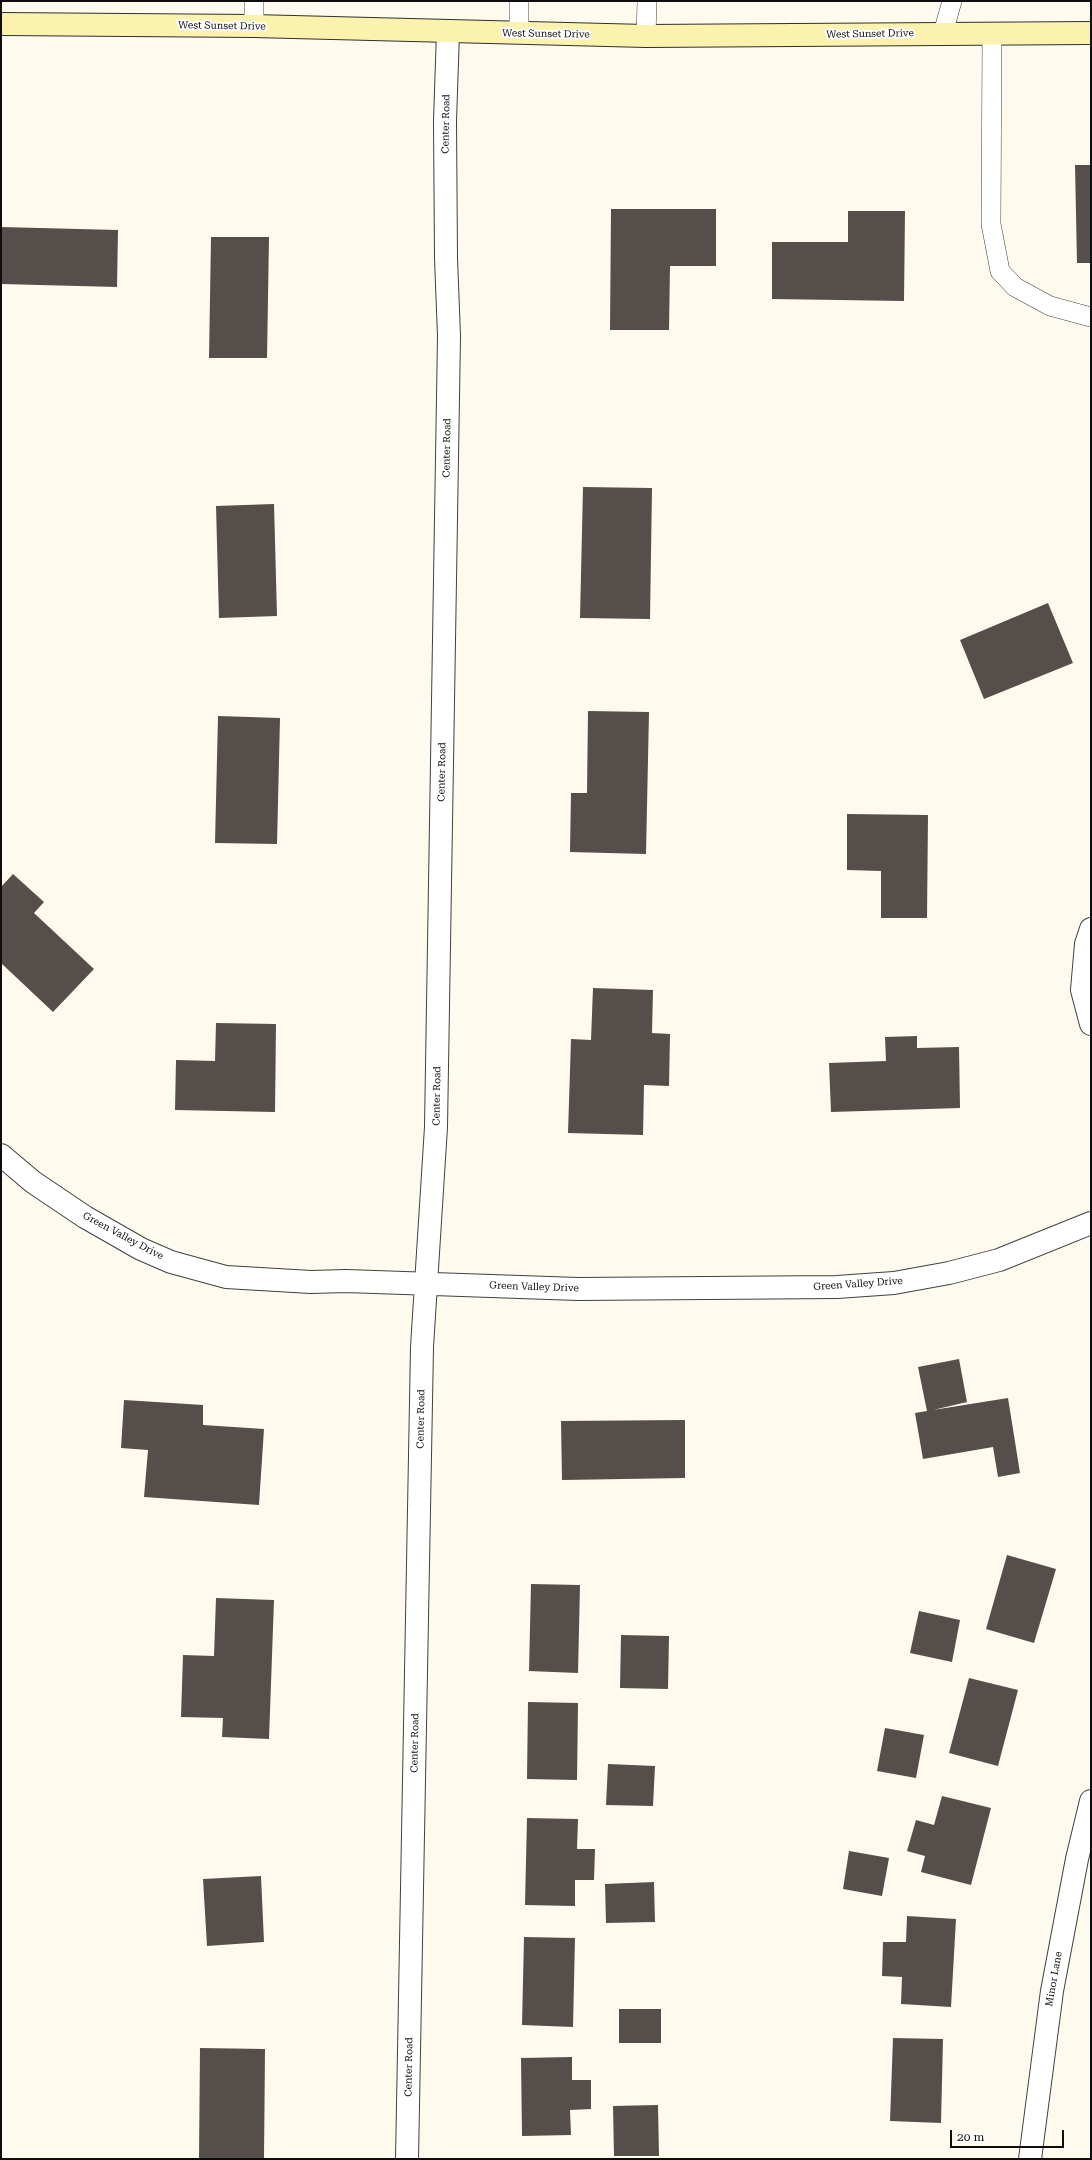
<!DOCTYPE html>
<html>
<head>
<meta charset="utf-8">
<style>
  body { margin:0 }
  #map { position:relative; width:1092px; height:2160px; overflow:hidden; background:#fefbee; font-family:"Roboto Serif",serif }
  canvas { display:block }
  .frame { position:absolute; inset:0; border:2px solid #0d0d0d; pointer-events:none }
  .scale { position:absolute; left:950px; top:2130px; width:114px; height:18px; box-sizing:border-box; border:2px solid #0d0d0d; border-top:0; padding-left:5px; font-size:12px; line-height:14px; white-space:nowrap; color:#0d0d0d; -webkit-text-stroke:3px #fff; paint-order:stroke }
</style>
</head>
<body>
<div id="map">
<canvas width="1092" height="2160"></canvas>
<div class="frame"></div>
<div class="scale">20 m</div>
</div>
<script>
const c = document.querySelector('canvas').getContext('2d');
c.lineJoin = 'round';
function fillPath(path, color) { c.fillStyle = color; c.fill(path, 'evenodd'); }
const toPath = rows => new Path2D(rows.map(r => 'M' + r).join(''));
function stroke(path, color, width, dash) { c.strokeStyle = color; c.lineWidth = width; c.lineCap = dash ? 'butt' : 'round'; c.setLineDash(dash || []); c.stroke(path); }
function label(font, color, halo, rows, align = 'center') {
  c.font = font + ' "Roboto Serif",serif'; c.lineWidth = 4; c.setLineDash([]); c.textBaseline = 'middle'; c.strokeStyle = halo; c.fillStyle = color; for (const [text, x, y, turn = 0] of rows) {
    c.save(); c.translate(x, y); c.rotate((+turn || 0) * Math.PI / 180); c.textAlign = isNaN(turn) ? turn : align; if (halo) c.strokeText(text, 0, 0); c.fillText(text, 0, 0); c.restore();
  }
}
const building = toPath([
  [1075,165,1091,165,1091,263,1077,263],
  [611,209,716,209,716,266,670,266,669,330,610,330],
  [848,211,905,211,904,301,772,299,772,242,848,242],
  [1,227,118,230,117,287,1,284],
  [211,237,269,237,267,358,209,358],
  [583,487,652,488,650,619,580,618],
  [274,504,277,616,219,618,216,506],
  [1048,603,1073,663,984,699,960,640],
  [588,711,649,712,646,854,570,852,571,793,587,793],
  [218,716,280,718,277,844,215,843],
  [847,814,928,815,927,918,881,918,881,871,847,870],
  [13,874,44,902,34,913,94,969,53,1012,1,963,1,887],
  [593,988,653,990,652,1033,670,1034,669,1086,644,1085,643,1135,568,1133,571,1039,591,1040],
  [216,1023,276,1024,275,1112,175,1110,176,1060,215,1061],
  [917,1036,917,1048,959,1047,960,1108,831,1112,829,1063,886,1061,885,1037],
  [959,1359,967,1402,933,1410,1008,1398,1020,1473,998,1477,993,1447,923,1459,915,1413,927,1411,918,1367],
  [124,1400,203,1405,203,1425,264,1429,259,1505,144,1497,148,1450,121,1448],
  [685,1420,685,1478,562,1480,561,1421],
  [1007,1555,1056,1569,1034,1643,986,1629],
  [531,1584,580,1585,578,1673,529,1671],
  [216,1598,274,1600,269,1739,222,1737,223,1718,181,1717,183,1655,214,1656],
  [919,1611,960,1620,952,1662,910,1653],
  [621,1635,669,1636,668,1689,620,1688],
  [969,1678,1018,1690,998,1766,949,1753],
  [528,1702,578,1703,577,1780,527,1779],
  [885,1728,924,1735,916,1778,877,1771],
  [608,1764,655,1766,653,1806,606,1805],
  [942,1796,991,1808,971,1885,921,1872,925,1856,907,1851,916,1820,934,1825],
  [527,1818,578,1819,577,1849,595,1849,594,1880,575,1880,575,1906,525,1905],
  [849,1851,889,1858,882,1896,843,1889],
  [261,1876,264,1942,207,1946,203,1879],
  [654,1882,655,1922,606,1923,605,1884],
  [907,1916,956,1919,951,2007,901,2004,902,1977,882,1976,883,1942,906,1942],
  [524,1937,575,1938,573,2027,522,2025],
  [619,2009,661,2009,661,2043,619,2043],
  [893,2038,943,2039,941,2123,890,2121],
  [200,2048,265,2049,264,2159,199,2159],
  [572,2057,572,2080,591,2080,591,2109,570,2110,571,2135,522,2136,521,2058],
  [658,2105,659,2156,614,2156,613,2106]
]);
const service = toPath([
  [519,1,519,33],
  [254,26,254,1],
  [943,33,952,1],
  [992,33,991,224,1000,271,1015,287,1050,306,1091,317],
  [646,36,647,1]
]);
const minor = toPath([
  [1091,929,1086,944,1082,990,1091,1024],
  [1,1155,33,1182,85,1217,141,1249,171,1262,226,1277,311,1282,346,1281,578,1289,837,1287,894,1283,949,1273,999,1260,1091,1223],
  [407,2159,422,1347,436,1127,449,336,446,258,445,121,448,32],
  [1030,2159,1052,1991,1077,1859,1091,1801]
]);
const secondary = toPath([
  [1,24,254,26,646,36,1091,33]
]);
const streetNames = [
  ["West Sunset Drive",222,26,1],
  ["West Sunset Drive",546,34,1],
  ["West Sunset Drive",870,34,-1],
  ["Center Road",446,124,-89],
  ["Center Road",447,448,-89],
  ["Center Road",442,772,-89],
  ["Center Road",437,1096,-89],
  ["Green Valley Drive",123,1236,28],
  ["Green Valley Drive",858,1284,-4],
  ["Green Valley Drive",534,1287,2],
  ["Center Road",421,1419,-89],
  ["Center Road",415,1743,-89],
  ["Minor Lane",1054,1979,-80],
  ["Center Road",409,2067,-89]
];
fillPath(building, '#554e4a');
stroke(service, '#404040', 20);
stroke(minor, '#404040', 24);
stroke(secondary, '#2f2f2f', 24);
stroke(service, '#fff', 19);
stroke(minor, '#fff', 22);
stroke(secondary, '#faf2ad', 22);
label('10px', '#0d0d0d', '#fff', streetNames);
</script>
</body>
</html>
